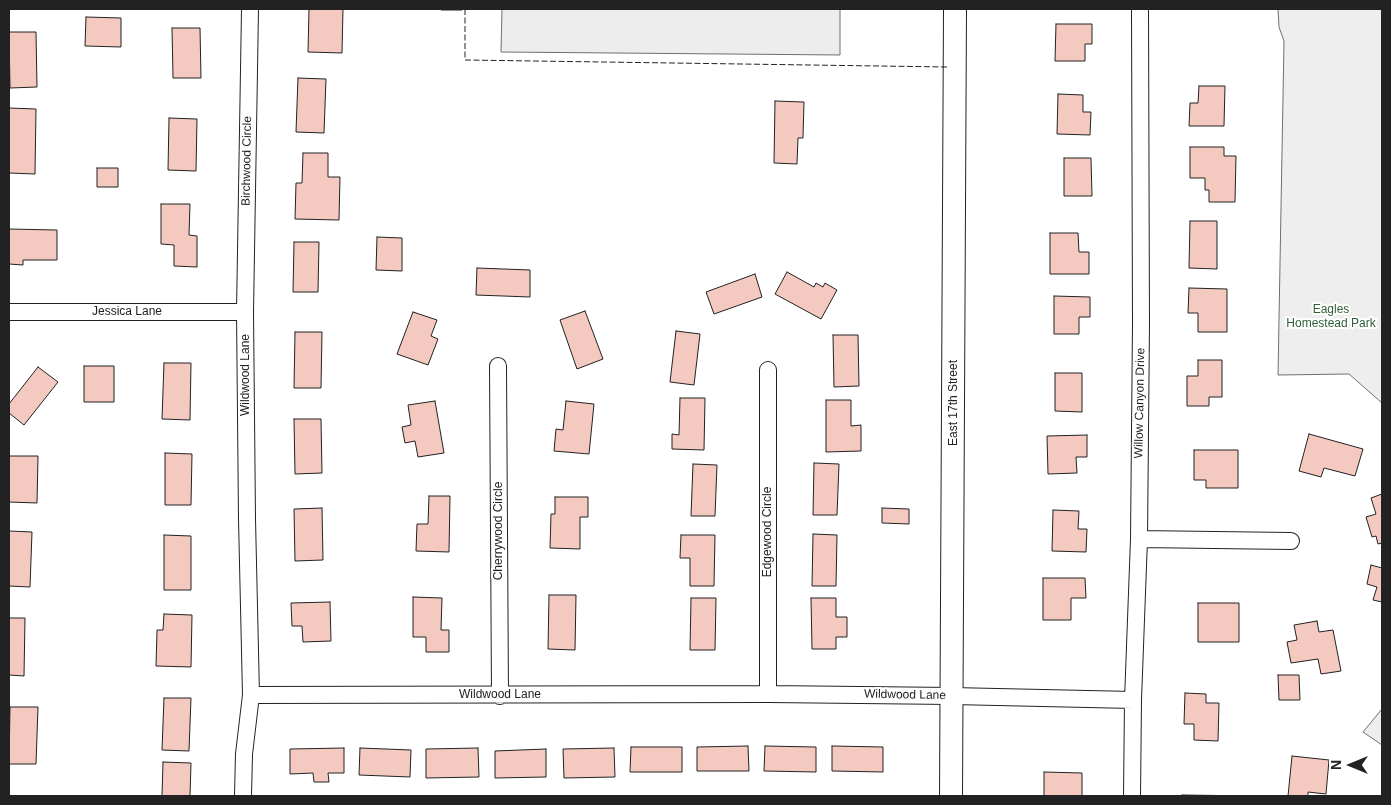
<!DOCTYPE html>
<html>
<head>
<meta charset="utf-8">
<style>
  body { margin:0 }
  #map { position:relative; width:1391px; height:805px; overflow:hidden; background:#fff; font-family:Helvetica,sans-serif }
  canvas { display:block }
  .frame { position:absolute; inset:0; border:10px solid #222; pointer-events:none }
  .north { position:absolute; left:1326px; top:740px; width:50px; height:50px; -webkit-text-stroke:4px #fff; paint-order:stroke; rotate:270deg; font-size:14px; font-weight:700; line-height:20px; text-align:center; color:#222 }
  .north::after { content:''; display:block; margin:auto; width:18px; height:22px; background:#222; clip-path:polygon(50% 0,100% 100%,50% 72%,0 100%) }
</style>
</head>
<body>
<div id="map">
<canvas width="1391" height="805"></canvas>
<div class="frame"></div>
<div class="north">N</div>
</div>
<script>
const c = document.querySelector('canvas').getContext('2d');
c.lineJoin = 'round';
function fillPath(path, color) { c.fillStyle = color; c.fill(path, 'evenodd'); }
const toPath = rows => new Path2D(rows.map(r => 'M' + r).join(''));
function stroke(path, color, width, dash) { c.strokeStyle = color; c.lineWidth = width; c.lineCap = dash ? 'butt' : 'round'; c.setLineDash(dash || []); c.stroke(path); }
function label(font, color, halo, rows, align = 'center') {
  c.font = font + ' Helvetica,sans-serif'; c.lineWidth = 4; c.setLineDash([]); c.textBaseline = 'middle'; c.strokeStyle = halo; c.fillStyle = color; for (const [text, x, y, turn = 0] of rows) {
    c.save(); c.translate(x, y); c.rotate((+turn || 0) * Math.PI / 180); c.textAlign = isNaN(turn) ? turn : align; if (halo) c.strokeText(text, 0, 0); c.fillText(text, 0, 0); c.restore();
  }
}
const green = toPath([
  [1278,9,1382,9,1382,403,1349,374,1278,375,1284,41,1279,27,1278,9],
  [1382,709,1382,745,1363,732,1382,709]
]);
const parking = toPath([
  [502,9,840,9,840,55,501,52,502,9]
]);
const building = toPath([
  [309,9,343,9,342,53,308,52,309,9],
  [441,9,462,9,462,10,441,10,441,9],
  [86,17,121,18,121,47,85,46,86,17],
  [1056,24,1092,24,1092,44,1085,44,1085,61,1055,61,1056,24],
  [172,28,200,28,201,78,173,78,172,28],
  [9,32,36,32,37,87,10,88,9,32],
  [298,78,326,79,324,133,296,132,298,78],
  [1199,86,1225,86,1224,126,1189,126,1190,103,1198,103,1199,86],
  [1058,94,1083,95,1083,112,1091,112,1090,135,1057,134,1058,94],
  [775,101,804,102,803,138,798,138,797,164,774,163,775,101],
  [9,108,36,109,35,174,9,173,9,108],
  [169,118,197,119,196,171,168,170,169,118],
  [1190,147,1224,147,1224,156,1236,156,1235,202,1209,202,1209,190,1205,190,1205,178,1190,178,1190,147],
  [303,153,328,153,328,177,340,177,339,220,295,219,296,183,302,183,303,153],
  [1064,158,1091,158,1092,196,1064,196,1064,158],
  [97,168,118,168,118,187,97,187,97,168],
  [161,204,190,204,189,235,197,236,197,267,174,266,174,245,161,244,161,204],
  [1190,221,1217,221,1217,269,1189,268,1190,221],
  [9,229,57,230,57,260,23,260,23,265,9,264,9,229],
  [1050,233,1078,233,1079,252,1089,252,1089,274,1050,274,1050,233],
  [377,237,402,238,402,271,376,270,377,237],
  [294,242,319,242,318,292,293,292,294,242],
  [477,268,530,270,530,297,476,295,477,268],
  [787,272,814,287,816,283,823,287,825,283,837,290,821,319,775,294,787,272],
  [755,274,762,297,714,314,706,292,755,274],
  [1189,288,1227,289,1227,332,1198,332,1198,313,1188,313,1189,288],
  [1054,296,1090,297,1090,317,1079,317,1079,334,1054,334,1054,296],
  [585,311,603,359,577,369,560,320,585,311],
  [413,312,437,320,431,336,438,339,428,365,397,354,413,312],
  [676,331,700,334,694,385,670,382,676,331],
  [295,332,322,332,321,388,294,388,295,332],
  [833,335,858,335,859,386,834,387,833,335],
  [1198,360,1222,360,1222,397,1209,397,1209,406,1187,406,1187,376,1198,376,1198,360],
  [164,363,191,363,190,420,162,419,164,363],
  [84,366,114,366,114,402,84,402,84,366],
  [38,367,58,382,24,425,9,413,9,404,38,367],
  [1055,373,1082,373,1082,412,1055,411,1055,373],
  [680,398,705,398,704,450,672,449,672,434,679,435,680,398],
  [826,400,851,400,851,426,861,425,861,451,826,452,826,400],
  [435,401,444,453,418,457,415,441,405,443,402,427,411,425,408,405,435,401],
  [566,401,594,404,589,454,554,451,556,429,563,430,566,401],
  [294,419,321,419,322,473,295,474,294,419],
  [1309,434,1363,449,1355,476,1324,468,1321,477,1299,471,1309,434],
  [1087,435,1087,457,1076,457,1077,473,1048,474,1047,436,1087,435],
  [1194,450,1238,450,1238,488,1206,488,1206,480,1194,480,1194,450],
  [165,453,192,454,191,505,165,505,165,453],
  [9,456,38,456,37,503,9,502,9,456],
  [814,463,839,464,837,515,813,515,814,463],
  [693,464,717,465,715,516,691,516,693,464],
  [1382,494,1382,543,1378,544,1376,536,1372,537,1366,517,1376,514,1371,498,1382,494],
  [429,496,450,496,449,552,416,551,417,524,428,524,429,496],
  [555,497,588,497,588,517,580,517,580,549,550,548,551,514,555,514,555,497],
  [322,508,323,560,295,561,294,509,322,508],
  [882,508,909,509,909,524,882,523,882,508],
  [1053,510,1079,511,1078,529,1087,529,1086,552,1052,551,1053,510],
  [9,531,32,532,30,587,9,586,9,531],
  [813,534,837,535,836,586,812,586,813,534],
  [164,535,191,536,191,590,164,590,164,535],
  [681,535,715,535,714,586,690,586,690,558,680,558,681,535],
  [1371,565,1382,568,1382,602,1373,600,1377,587,1367,584,1371,565],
  [1043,578,1085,578,1086,598,1071,598,1071,620,1043,620,1043,578],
  [549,595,576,595,575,650,548,649,549,595],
  [413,597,442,598,441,630,449,630,449,652,426,652,426,637,413,637,413,597],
  [691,598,716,598,715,650,690,650,691,598],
  [811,598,836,598,836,617,847,617,847,637,836,637,836,649,812,649,811,598],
  [330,602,331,641,303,642,302,626,292,626,291,603,330,602],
  [1198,603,1239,603,1239,642,1198,642,1198,603],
  [164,614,192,615,191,667,156,666,157,630,163,630,164,614],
  [9,618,25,618,24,676,9,675,9,618],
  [1317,621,1319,632,1333,630,1341,671,1321,674,1318,659,1291,663,1287,642,1297,640,1294,625,1317,621],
  [1278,675,1299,675,1300,700,1279,700,1278,675],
  [1185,693,1206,694,1206,703,1219,703,1218,741,1194,740,1194,724,1184,724,1185,693],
  [164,698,191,698,189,751,162,750,164,698],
  [10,707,38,707,36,764,9,764,10,707],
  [748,746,749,771,697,771,697,747,748,746],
  [765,746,816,747,816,772,764,771,765,746],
  [832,746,883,747,883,772,832,771,832,746],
  [631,747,682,747,682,772,630,772,631,747],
  [344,748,344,773,328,773,329,782,314,782,313,773,290,774,290,749,344,748],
  [360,748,411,750,410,777,359,775,360,748],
  [478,748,479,777,426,778,426,749,478,748],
  [614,748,615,777,564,778,563,749,614,748],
  [546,749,546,777,495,778,495,751,546,749],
  [1292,756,1329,760,1326,794,1308,792,1308,796,1288,796,1292,756],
  [163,762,191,763,190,796,162,796,163,762],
  [1044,772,1082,773,1082,796,1044,796,1044,772],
  [1182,795,1255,796,1182,796,1182,795]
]);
const minor = toPath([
  [9,312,245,312],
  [498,366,500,696],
  [1139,539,1291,541],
  [768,694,768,370],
  [251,695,768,694,952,696,1133,700],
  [243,796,244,754,251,695,247,519,245,312,250,9],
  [1132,796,1133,700,1139,539,1141,324,1140,9]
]);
const secondary = toPath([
  [951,796,955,9]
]);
const fence = toPath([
  [465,9,465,60,948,67]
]);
const streetNames = [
  ["Birchwood Circle",247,161,-89],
  ["Jessica Lane",127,312],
  ["Wildwood Lane",246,375,-90],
  ["East 17th Street",954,403,-90],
  ["Willow Canyon Drive",1140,403,-89],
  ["Cherrywood Circle",499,531,-90],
  ["Edgewood Circle",768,532,-90],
  ["Wildwood Lane",500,695],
  ["Wildwood Lane",905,695,1]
];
const parkNames = [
  ["Eagles",1331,310],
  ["Homestead Park",1331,324]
];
fillPath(green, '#eee');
stroke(green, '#6f6f6f', 1);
fillPath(parking, '#ededed');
stroke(parking, '#6f6f6f', 1);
fillPath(building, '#f3c9c0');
stroke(building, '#222', 1);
stroke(minor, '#222', 18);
stroke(secondary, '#222', 24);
stroke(minor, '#fff', 16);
stroke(secondary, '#fff', 22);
stroke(fence, '#222', 1, [6, 2.5]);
label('12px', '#222', '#fff', streetNames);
label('12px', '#2f5e38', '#fff', parkNames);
</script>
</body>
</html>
